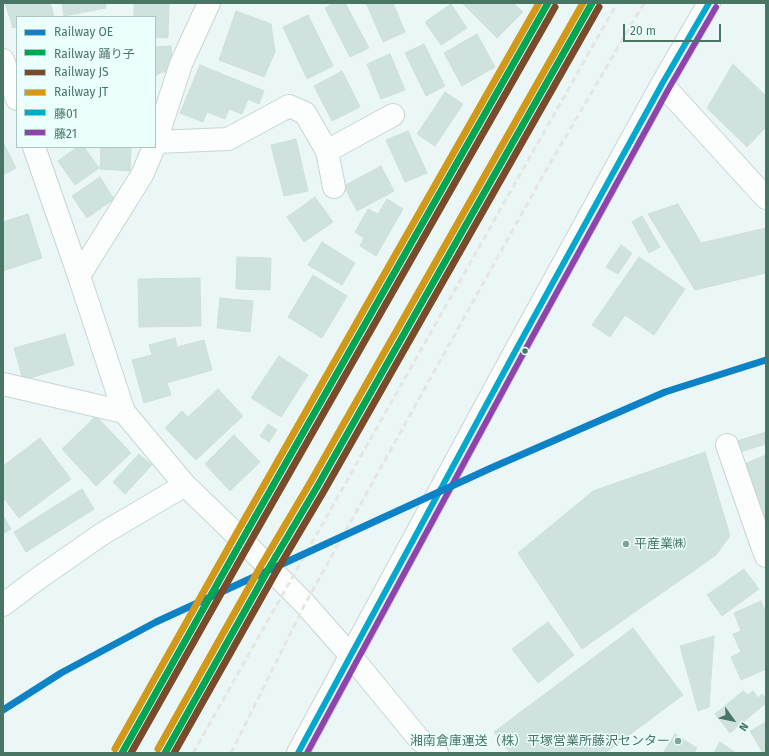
<!DOCTYPE html>
<html>
<head>
<meta charset="utf-8">
<style>
  body { margin:0 }
  #map { position:relative; width:769px; height:756px; overflow:hidden; background:#ebf7f6; font-family:"Fira Sans","Noto Sans JP",sans-serif }
  canvas { display:block }
  .frame { position:absolute; inset:0; border:4px solid #497664; pointer-events:none }
  .legend { position:absolute; left:16px; top:16px; width:140px; height:132px; box-sizing:border-box; background:#ebfffc; border:1px solid #aac8bf; margin:0; padding:5px 7px; list-style:none; font-size:12px; color:#497664 }
  .legend li { display:flex; align-items:center; gap:8px; height:20px }
  .legend b { width:20px; border:1px solid #aac8bf }
  .north { position:absolute; left:713px; top:700px; width:40px; height:40px; -webkit-text-stroke:3px #ebfffc; paint-order:stroke; rotate:123deg; font-size:11px; font-weight:700; line-height:16px; text-align:center; color:#497664 }
  .north::after { content:''; display:block; margin:auto; width:14px; height:18px; background:#497664; clip-path:polygon(50% 0,100% 100%,50% 72%,0 100%) }
  .scale { position:absolute; left:623px; top:24px; width:98px; height:18px; box-sizing:border-box; border:2px solid #497664; border-top:0; padding-left:5px; font-size:12px; line-height:14px; white-space:nowrap; color:#497664; -webkit-text-stroke:3px #ebfffc; paint-order:stroke }
</style>
</head>
<body>
<div id="map">
<canvas width="769" height="756"></canvas>
<div class="frame"></div>
<ul class="legend">
<li><b style="height:5px;background:#0d82c7"></b>Railway OE</li>
<li><b style="height:5px;background:#00a651"></b>Railway 踊り子</li>
<li><b style="height:5px;background:#7a4b2a"></b>Railway JS</li>
<li><b style="height:5px;background:#d29919"></b>Railway JT</li>
<li><b style="height:5px;background:#00a9ce"></b>藤01</li>
<li><b style="height:5px;background:#8e44ad"></b>藤21</li>
</ul>
<div class="north">N</div>
<div class="scale">20 m</div>
</div>
<script>
const c = document.querySelector('canvas').getContext('2d');
c.lineJoin = 'round';
function fillPath(path, color) { c.fillStyle = color; c.fill(path, 'evenodd'); }
const toPath = rows => new Path2D(rows.map(r => 'M' + r).join(''));
function stroke(path, color, width, dash) { c.strokeStyle = color; c.lineWidth = width; c.lineCap = dash ? 'butt' : 'round'; c.setLineDash(dash || []); c.stroke(path); }
function label(font, color, halo, rows, align = 'center') {
  c.font = font + ' "Fira Sans","Noto Sans JP",sans-serif'; c.lineWidth = 3; c.setLineDash([]); c.textBaseline = 'middle'; c.strokeStyle = halo; c.fillStyle = color; for (const [text, x, y, turn = 0] of rows) {
    c.save(); c.translate(x, y); c.rotate((+turn || 0) * Math.PI / 180); c.textAlign = isNaN(turn) ? turn : align; if (halo) c.strokeText(text, 0, 0); c.fillText(text, 0, 0); c.restore();
  }
}
const building = toPath([
  [5,3,50,3,54,15,49,17,17,17,17,27,13,28,5,3],
  [62,3,105,3,106,8,64,16,62,3],
  [134,3,169,3,168,38,155,37,155,17,134,17,134,3],
  [334,3,345,3,369,48,350,57,325,8,334,3],
  [366,3,393,3,405,32,383,42,366,3],
  [462,3,513,3,523,12,497,38,462,3],
  [451,4,467,28,441,45,425,22,451,4],
  [236,11,271,24,275,52,264,77,219,60,236,11],
  [308,15,333,66,307,79,283,27,308,15],
  [477,34,495,67,462,86,444,53,477,34],
  [424,44,445,86,426,96,405,53,424,44],
  [171,46,173,72,162,72,155,76,155,47,171,46],
  [390,54,405,90,381,99,367,64,390,54],
  [733,64,766,96,766,127,747,147,707,108,733,64],
  [200,65,264,91,259,104,248,99,242,114,229,109,225,119,207,112,203,122,180,113,200,65],
  [342,71,360,107,332,121,314,86,342,71],
  [445,92,463,104,435,146,417,134,445,92],
  [408,131,427,173,405,182,386,140,408,131],
  [296,139,308,191,284,196,271,145,296,139],
  [3,142,16,168,3,175,3,142],
  [77,147,84,147,99,168,75,185,58,161,77,147],
  [101,147,131,147,130,171,100,169,101,147],
  [381,166,394,191,357,211,344,186,381,166],
  [100,177,114,199,87,218,72,196,100,177],
  [315,197,333,222,304,242,287,217,315,197],
  [387,199,403,209,376,256,360,246,364,238,355,232,368,209,378,214,387,199],
  [678,204,701,243,766,228,766,273,695,290,648,214,678,204],
  [28,214,42,258,3,271,3,222,28,214],
  [642,216,660,247,649,253,632,222,642,216],
  [322,242,355,263,342,285,308,265,322,242],
  [621,245,632,253,618,274,606,267,621,245],
  [237,257,271,258,270,290,236,289,237,257],
  [639,257,685,289,654,335,625,315,610,337,592,325,639,257],
  [313,275,347,296,322,338,288,317,313,275],
  [200,278,201,326,139,327,138,279,200,278],
  [220,298,253,301,250,332,217,328,220,298],
  [65,334,74,365,23,380,14,348,65,334],
  [175,338,177,347,204,340,212,370,167,383,171,395,144,403,132,360,152,355,149,345,175,338],
  [279,356,308,375,281,417,251,398,279,356],
  [218,389,243,416,196,460,165,428,182,411,188,417,218,389],
  [96,416,131,453,96,486,62,449,96,416],
  [268,424,277,430,269,442,260,436,268,424],
  [766,432,766,444,740,452,737,441,766,432],
  [234,435,260,462,230,491,205,464,234,435],
  [40,438,71,479,19,518,3,497,3,466,40,438],
  [705,452,730,536,716,555,582,649,518,553,593,491,705,452],
  [139,454,152,465,125,494,113,482,139,454],
  [766,455,766,520,744,464,766,455],
  [82,489,94,509,26,552,14,532,82,489],
  [3,515,11,529,3,534,3,515],
  [744,569,759,589,722,616,707,595,744,569],
  [761,601,766,613,766,669,741,680,731,657,741,652,733,634,741,631,734,613,761,601],
  [548,622,574,655,538,683,512,649,548,622],
  [633,628,683,695,605,753,510,753,494,732,633,628],
  [714,636,709,707,698,711,680,646,714,636],
  [743,691,748,695,753,691,758,698,762,694,766,699,766,703,730,733,715,714,743,691],
  [766,722,766,753,763,753,750,731,766,722],
  [675,734,697,748,694,753,663,753,675,734],
  [720,742,736,753,714,753,720,742]
]);
const minor = toPath([
  [3,60,17,99],
  [662,84,766,198],
  [156,142,228,139,289,106,305,113,327,151,334,187],
  [155,144,181,64,209,3],
  [34,147,79,276],
  [154,147,142,175,79,276,124,412,185,485,242,540,305,604,350,655,419,739,437,753],
  [327,151,393,115],
  [3,384,124,412],
  [727,445,761,543,766,556],
  [3,605,36,580,102,534,185,485],
  [298,753,517,348,662,84,709,3]
]);
const rail = toPath([
  [193,753,617,3],
  [231,753,305,604,545,172,644,3]
]);
const bus1 = toPath([
  [298,753,517,348,662,84,709,3]
]);
const bus2 = toPath([
  [307,753,524,352,669,88,716,7]
]);
const rail1 = toPath([
  [3,710,61,673,156,622,491,468,665,392,766,360]
]);
const rail2 = toPath([
  [122,753,242,540,548,3],
  [165,753,269,568,317,487,592,3]
]);
const rail3 = toPath([
  [131,753,249,544,555,7],
  [174,753,276,572,324,491,599,7]
]);
const rail4 = toPath([
  [115,749,235,536,539,3],
  [158,749,262,564,310,483,583,3]
]);
const markers = [
  [525,351,3.5,"#497664"],
  [626,544,4,"#82a397"],
  [678,741,4,"#82a397"]
];
const poiNames = [
  ["平産業㈱",634,544],
  ["湘南倉庫運送（株）平塚営業所藤沢センター",670,741,"right"]
];
fillPath(building, '#cfe2dd');
stroke(building, '#cde0da', 1);
stroke(minor, '#c8d5d1', 24);
stroke(minor, '#fcfefe', 22);
stroke(rail, '#e5e6e2', 3, [6, 4]);
stroke(bus1, '#00a9ce', 6);
stroke(bus2, '#8e44ad', 6);
stroke(rail1, '#0d82c7', 7);
stroke(rail2, '#00a651', 7);
stroke(rail3, '#7a4b2a', 7);
stroke(rail4, '#d29919', 7);
for (const [x, y, r, color] of markers) { const dot = new Path2D(); dot.arc(x, y, r, 0, 2 * Math.PI); c.fillStyle = color; c.fill(dot); stroke(dot, '#ebfffc', 1.5); }
label('13px', '#497664', '#ebfffc', poiNames, 'left');
</script>
</body>
</html>
